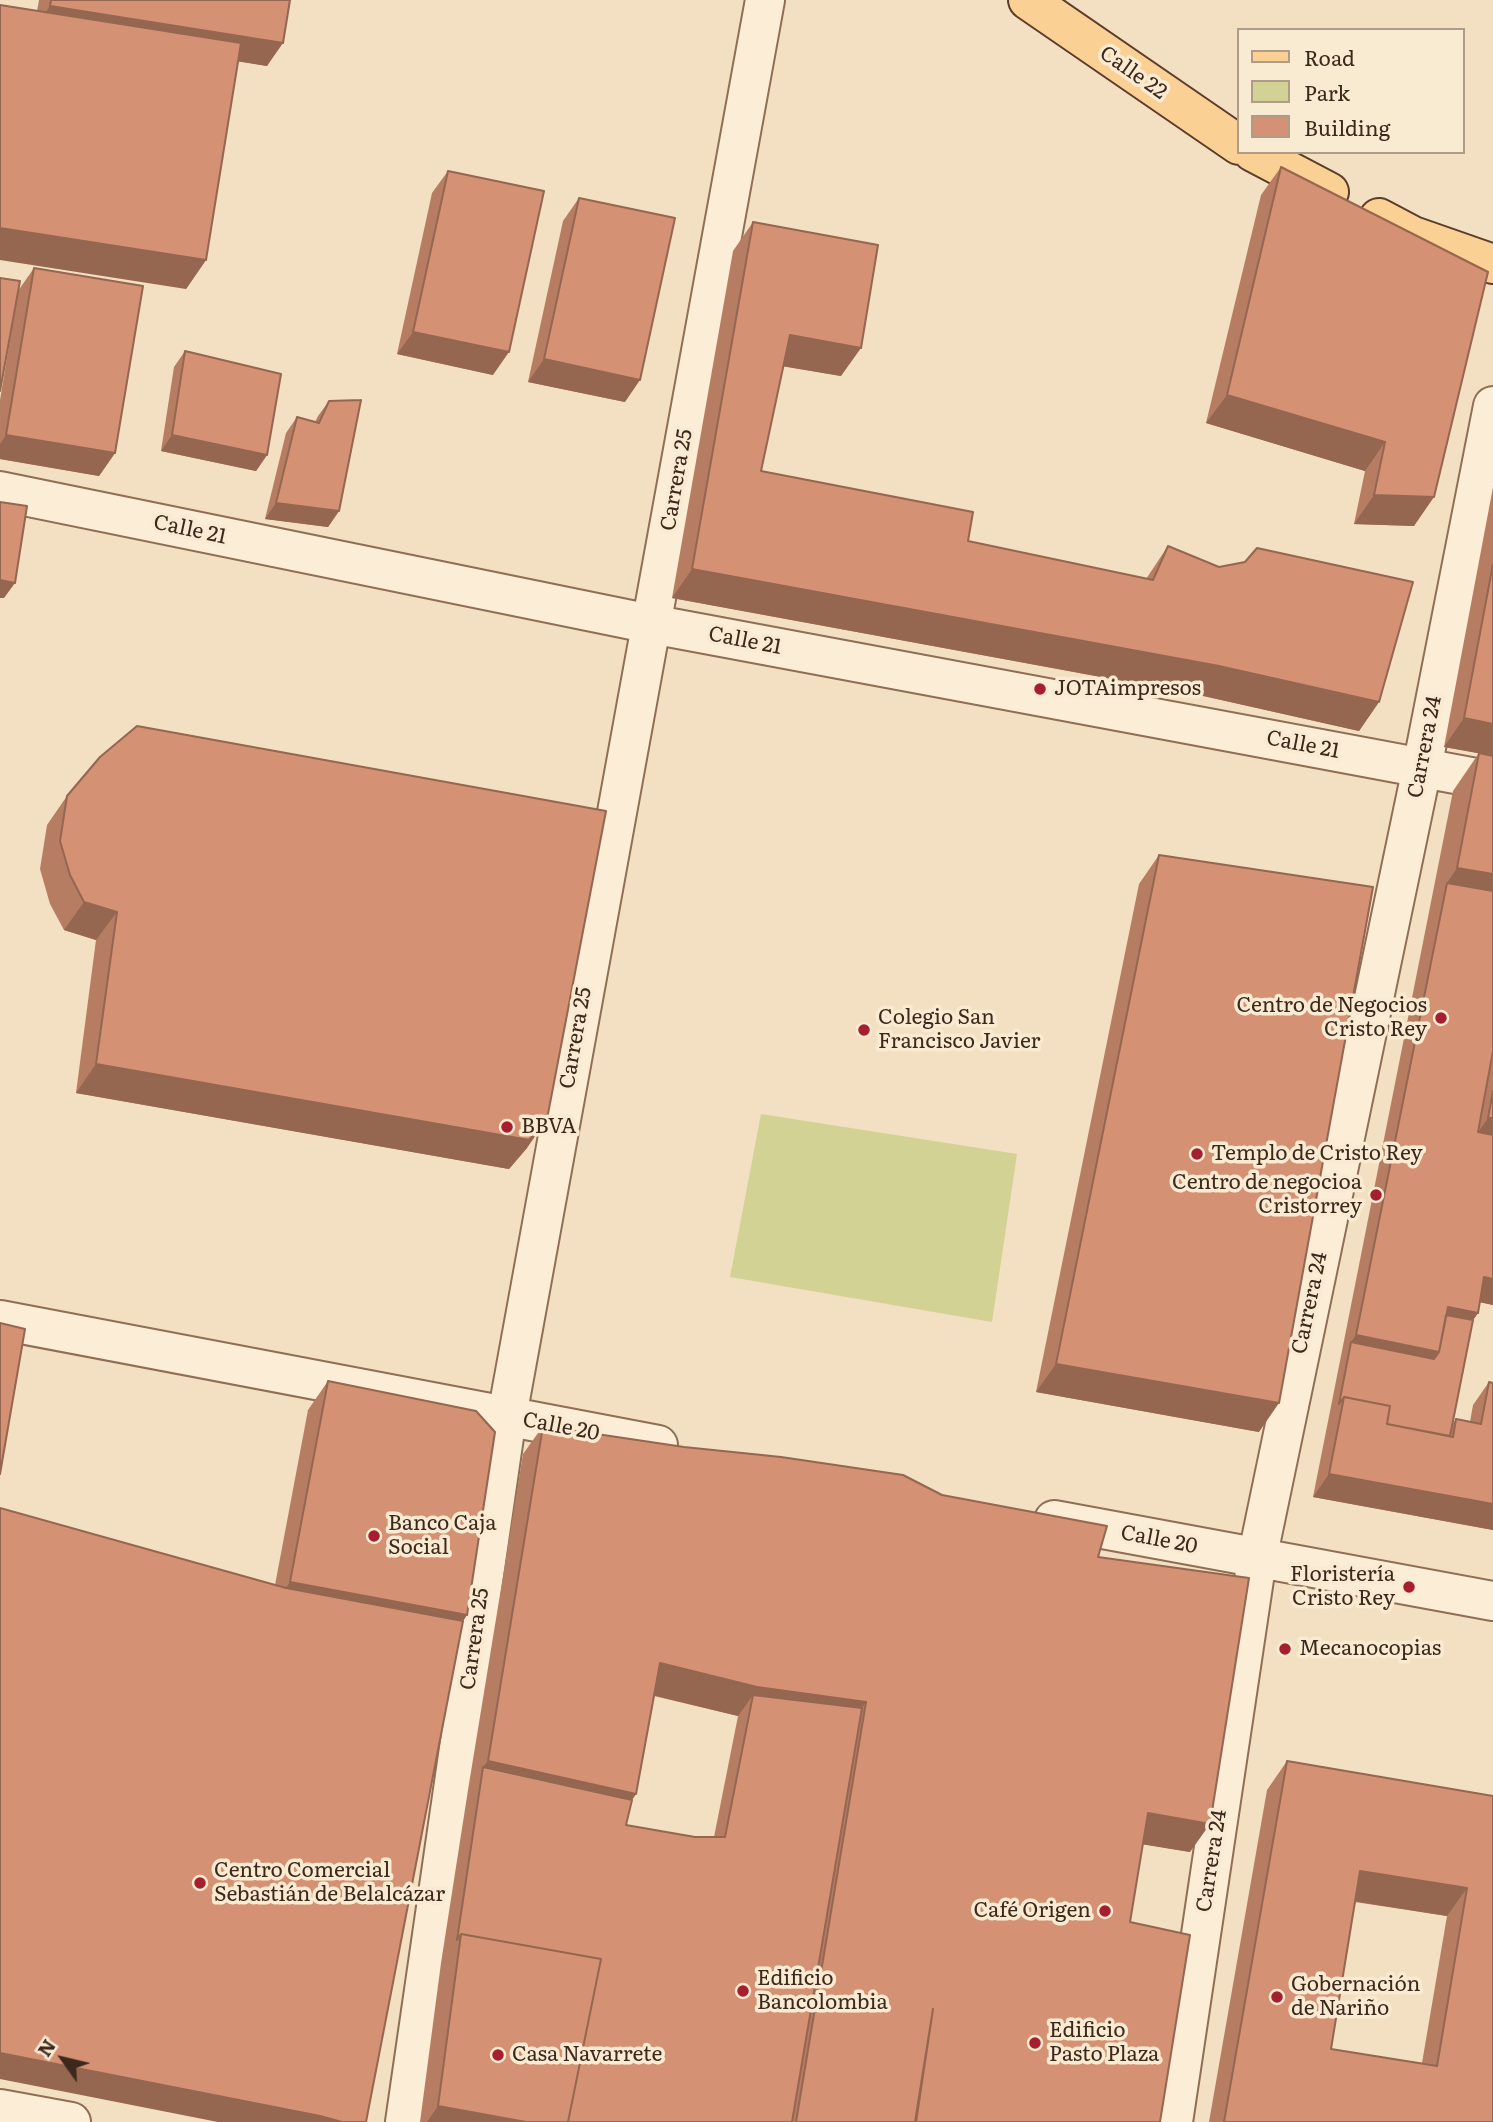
<!DOCTYPE html>
<html>
<head>
<meta charset="utf-8">
<style>
  body { margin:0 }
  #map { position:relative; width:1493px; height:2122px; overflow:hidden; background:#f3dfc1; font-family:Literata,serif }
  canvas { display:block }
  .legend { position:absolute; left:1237px; top:28px; width:228px; height:126px; box-sizing:border-box; background:#f9ead2; border:2px solid #ae9c89; margin:0; padding:9px 12px; list-style:none; font-size:21px; color:#3d281c }
  .legend li { display:flex; align-items:center; gap:14px; height:35px }
  .legend b { width:35px; border:2px solid #ae9c89 }
  .north { position:absolute; left:28px; top:2024px; width:70px; height:70px; -webkit-text-stroke:5px #f9ead2; paint-order:stroke; rotate:304deg; font-size:19px; font-weight:700; line-height:28px; text-align:center; color:#3d281c }
  .north::after { content:''; display:block; margin:auto; width:24px; height:32px; background:#3d281c; clip-path:polygon(50% 0,100% 100%,50% 72%,0 100%) }
</style>
</head>
<body>
<div id="map">
<canvas width="1493" height="2122"></canvas>
<ul class="legend">
<li><b style="height:9px;background:#fad095"></b>Road</li>
<li><b style="height:19px;background:#d2d294"></b>Park</li>
<li><b style="height:19px;background:#d59173"></b>Building</li>
</ul>
<div class="north">N</div>
</div>
<script>
const c = document.querySelector('canvas').getContext('2d');
c.lineJoin = 'round';
function fillPath(path, color) { c.fillStyle = color; c.fill(path, 'evenodd'); }
const toPath = rows => new Path2D(rows.map(r => 'M' + r).join(''));
function stroke(path, color, width, dash) { c.strokeStyle = color; c.lineWidth = width; c.lineCap = dash ? 'butt' : 'round'; c.setLineDash(dash || []); c.stroke(path); }
function label(font, color, halo, rows, align = 'center') {
  c.font = font + ' Literata,serif'; c.lineWidth = 7; c.setLineDash([]); c.textBaseline = 'middle'; c.strokeStyle = halo; c.fillStyle = color; for (const [text, x, y, turn = 0] of rows) {
    c.save(); c.translate(x, y); c.rotate((+turn || 0) * Math.PI / 180); c.textAlign = isNaN(turn) ? turn : align; if (halo) c.strokeText(text, 0, 0); c.fillText(text, 0, 0); c.restore();
  }
}
const green = toPath([
  [761,1114,1017,1154,992,1322,730,1277]
]);
const minor = toPath([
  [0,491,651,624,1493,781],
  [0,1320,658,1445],
  [1054,1520,1493,1601],
  [0,2109,71,2122],
  [405,2122,507,1416,765,0],
  [1173,2122,1257,1559,1422,768,1493,406]
]);
const major = toPath([
  [1028,0,1239,145],
  [1253,152,1329,192],
  [1379,218,1413,236,1493,264]
]);
const wall = toPath([
  [39,0,290,0,267,66,238,61,206,260,186,289,37,11],
  [1281,167,1488,272,1414,526,1354,524,1365,471,1206,423,1261,195],
  [448,171,493,375,397,354,432,193],
  [579,198,625,402,528,382,563,221],
  [753,222,841,376,783,366,761,471,968,541,1146,579,1168,546,1379,702,1359,731,1199,695,672,598,733,251],
  [34,268,115,453,99,476,0,459,0,400,18,291],
  [185,351,267,455,256,471,161,451,174,367],
  [329,401,339,511,328,527,265,519,286,433,297,417,315,422,318,416],
  [1493,487,1493,1305,1480,1302,1478,1313,1473,1320,1451,1426,1456,1419,1470,1422,1473,1405,1489,1382,1493,1530,1313,1497,1453,791,1479,753,1444,747],
  [67,796,527,1148,509,1169,76,1093,96,940,64,930,50,904,40,869,47,825],
  [1159,855,1259,1432,1036,1392,1139,884],
  [328,1381,467,1615,463,1621,0,2079,275,1585,308,1410],
  [543,1426,942,1495,1098,1557,1190,1852,1143,1844,1130,1922,1160,2122,420,2122,441,1963,468,1790,523,1454],
  [654,1696,738,1716,714,1837,695,1837,626,1825,632,1800,636,1794],
  [1287,1761,1493,1796,1493,2122,1209,2122,1267,1790],
  [1355,1902,1447,1916,1422,2063,1331,2049]
]);
const shadedWall = toPath([
  [50,6,283,43,267,66,34,29],
  [0,228,206,260,186,289,0,260],
  [413,332,509,352,493,375,397,354],
  [790,335,861,348,841,376,769,364],
  [544,359,640,380,625,402,528,382],
  [1227,395,1385,442,1365,471,1206,423],
  [6,435,115,453,99,476,0,459,0,444],
  [172,435,267,455,256,471,161,451],
  [1374,495,1434,497,1414,526,1354,524],
  [276,503,339,511,328,527,265,519],
  [692,569,1219,666,1379,702,1359,731,1199,695,672,598],
  [0,580,15,583,4,598,0,598],
  [1464,718,1493,724,1493,756,1444,747],
  [1457,868,1493,874,1493,917,1447,883],
  [84,902,117,912,96,940,64,930],
  [96,1064,547,1119,527,1148,509,1169,76,1093],
  [1488,1118,1493,1118,1493,1161,1462,1155],
  [1484,1277,1493,1279,1493,1305,1469,1300],
  [1448,1307,1478,1313,1462,1336,1440,1332],
  [1356,1335,1439,1352,1423,1375,1351,1342],
  [1056,1364,1279,1403,1259,1432,1036,1392],
  [1329,1474,1493,1504,1493,1530,1313,1497],
  [290,1582,467,1615,447,1644,270,1611],
  [660,1663,866,1702,846,1731,753,1695,738,1716,640,1692],
  [488,1761,636,1794,616,1822,483,1767],
  [1148,1813,1210,1824,1190,1852,1128,1842],
  [1360,1871,1467,1888,1447,1916,1340,1899],
  [0,2053,320,2116,342,2122,218,2122,0,2079],
  [438,2106,526,2122,427,2122]
]);
const building = toPath([
  [51,0,290,0,283,43,50,6,51,0],
  [0,5,241,43,206,260,0,228,0,5],
  [1281,167,1488,272,1434,497,1374,495,1385,442,1227,395,1281,167],
  [448,171,544,191,509,352,413,332,448,171],
  [579,198,675,218,640,380,544,359,579,198],
  [753,222,878,245,861,348,790,335,761,471,973,512,968,541,1153,580,1168,546,1219,567,1245,562,1257,548,1413,582,1379,702,1219,666,692,569,753,222],
  [34,268,143,286,115,453,6,435,34,268],
  [0,278,20,281,0,391,0,278],
  [185,351,281,374,267,455,172,435,185,351],
  [361,400,339,511,276,503,297,417,319,423,329,401,361,400],
  [0,502,27,506,15,583,0,580,0,502],
  [1493,564,1493,724,1464,718,1493,564],
  [137,726,606,811,547,1119,529,1140,96,1064,117,912,84,902,70,875,60,841,67,796,100,757,137,726],
  [1479,753,1493,756,1493,874,1457,868,1479,753],
  [1159,855,1373,887,1279,1403,1056,1364,1159,855],
  [1447,883,1493,891,1493,1051,1478,1132,1493,1135,1493,1279,1484,1277,1478,1313,1448,1307,1439,1352,1356,1335,1447,883],
  [1493,1091,1493,1118,1488,1118,1493,1091],
  [1446,1315,1473,1320,1450,1436,1387,1424,1390,1406,1344,1397,1339,1404,1351,1342,1434,1359,1439,1352,1446,1315],
  [0,1323,25,1329,0,1474,0,1323],
  [328,1381,476,1411,495,1432,467,1615,290,1582,328,1381],
  [1489,1382,1493,1383,1493,1504,1329,1474,1344,1397,1390,1406,1387,1424,1453,1437,1456,1419,1481,1424,1489,1382],
  [543,1426,684,1447,781,1457,903,1475,942,1495,1107,1526,1098,1557,1249,1578,1210,1824,1148,1813,1130,1922,1190,1935,1160,2122,916,2122,933,2009,915,2122,796,2122,866,1702,757,1687,660,1663,636,1794,488,1761,543,1426],
  [0,1508,286,1588,463,1621,366,2122,342,2122,320,2116,0,2053,0,1508],
  [753,1695,862,1708,792,2122,568,2122,601,1959,461,1934,457,1940,483,1767,632,1800,626,1825,695,1837,725,1837,753,1695],
  [1287,1761,1493,1796,1493,2122,1224,2122,1287,1761],
  [1360,1871,1467,1888,1437,2066,1331,2049,1360,1871],
  [461,1934,601,1959,568,2122,526,2122,438,2106,461,1934]
]);
const markers = [
  [1040,689,7,"#a51f2f"],
  [1441,1018,7,"#a51f2f"],
  [864,1030,7,"#a51f2f"],
  [507,1127,7,"#a51f2f"],
  [1197,1154,7,"#a51f2f"],
  [1376,1195,7,"#a51f2f"],
  [374,1536,7,"#a51f2f"],
  [1409,1587,7,"#a51f2f"],
  [1285,1649,7,"#a51f2f"],
  [200,1883,7,"#a51f2f"],
  [1105,1911,7,"#a51f2f"],
  [743,1991,7,"#a51f2f"],
  [1277,1997,7,"#a51f2f"],
  [1035,2043,7,"#a51f2f"],
  [498,2055,7,"#a51f2f"]
];
const streetNames = [
  ["Calle 22",1133,73,35],
  ["Carrera 25",677,480,-80],
  ["Calle 21",190,530,12],
  ["Calle 21",745,641,11],
  ["Calle 21",1303,745,11],
  ["Carrera 24",1425,747,-79],
  ["Carrera 25",576,1038,-80],
  ["Carrera 24",1310,1303,-78],
  ["Calle 20",561,1427,11],
  ["Calle 20",1159,1540,11],
  ["Carrera 25",475,1639,-82],
  ["Carrera 24",1212,1861,-81]
];
const poiNames = [
  ["JOTAimpresos",1054,689],
  ["Centro de Negocios",1427,1006,"right"],
  ["Cristo Rey",1427,1030,"right"],
  ["Colegio San",878,1018],
  ["Francisco Javier",878,1042],
  ["BBVA",521,1127],
  ["Templo de Cristo Rey",1211,1154],
  ["Centro de negocioa",1362,1183,"right"],
  ["Cristorrey",1362,1207,"right"],
  ["Banco Caja",388,1524],
  ["Social",388,1548],
  ["Floristería",1395,1575,"right"],
  ["Cristo Rey",1395,1599,"right"],
  ["Mecanocopias",1299,1649],
  ["Centro Comercial",214,1871],
  ["Sebastián de Belalcázar",214,1895],
  ["Café Origen",1091,1911,"right"],
  ["Edificio",757,1979],
  ["Bancolombia",757,2003],
  ["Gobernación",1291,1985],
  ["de Nariño",1291,2009],
  ["Edificio",1049,2031],
  ["Pasto Plaza",1049,2055],
  ["Casa Navarrete",512,2055]
];
fillPath(green, '#d2d294');
stroke(minor, '#8f6e56', 42);
stroke(major, '#5c3d2b', 42);
stroke(minor, '#fcedd6', 38);
stroke(major, '#fad095', 38);
fillPath(wall, '#b77d63');
fillPath(shadedWall, '#956650');
fillPath(building, '#d59173');
stroke(building, '#956650', 2);
for (const [x, y, r, color] of markers) { const dot = new Path2D(); dot.arc(x, y, r, 0, 2 * Math.PI); c.fillStyle = color; c.fill(dot); stroke(dot, '#f9ead2', 2.5); }
label('21px', '#3d281c', '#f9ead2', streetNames);
label('21px', '#3d281c', '#f9ead2', poiNames, 'left');
</script>
</body>
</html>
